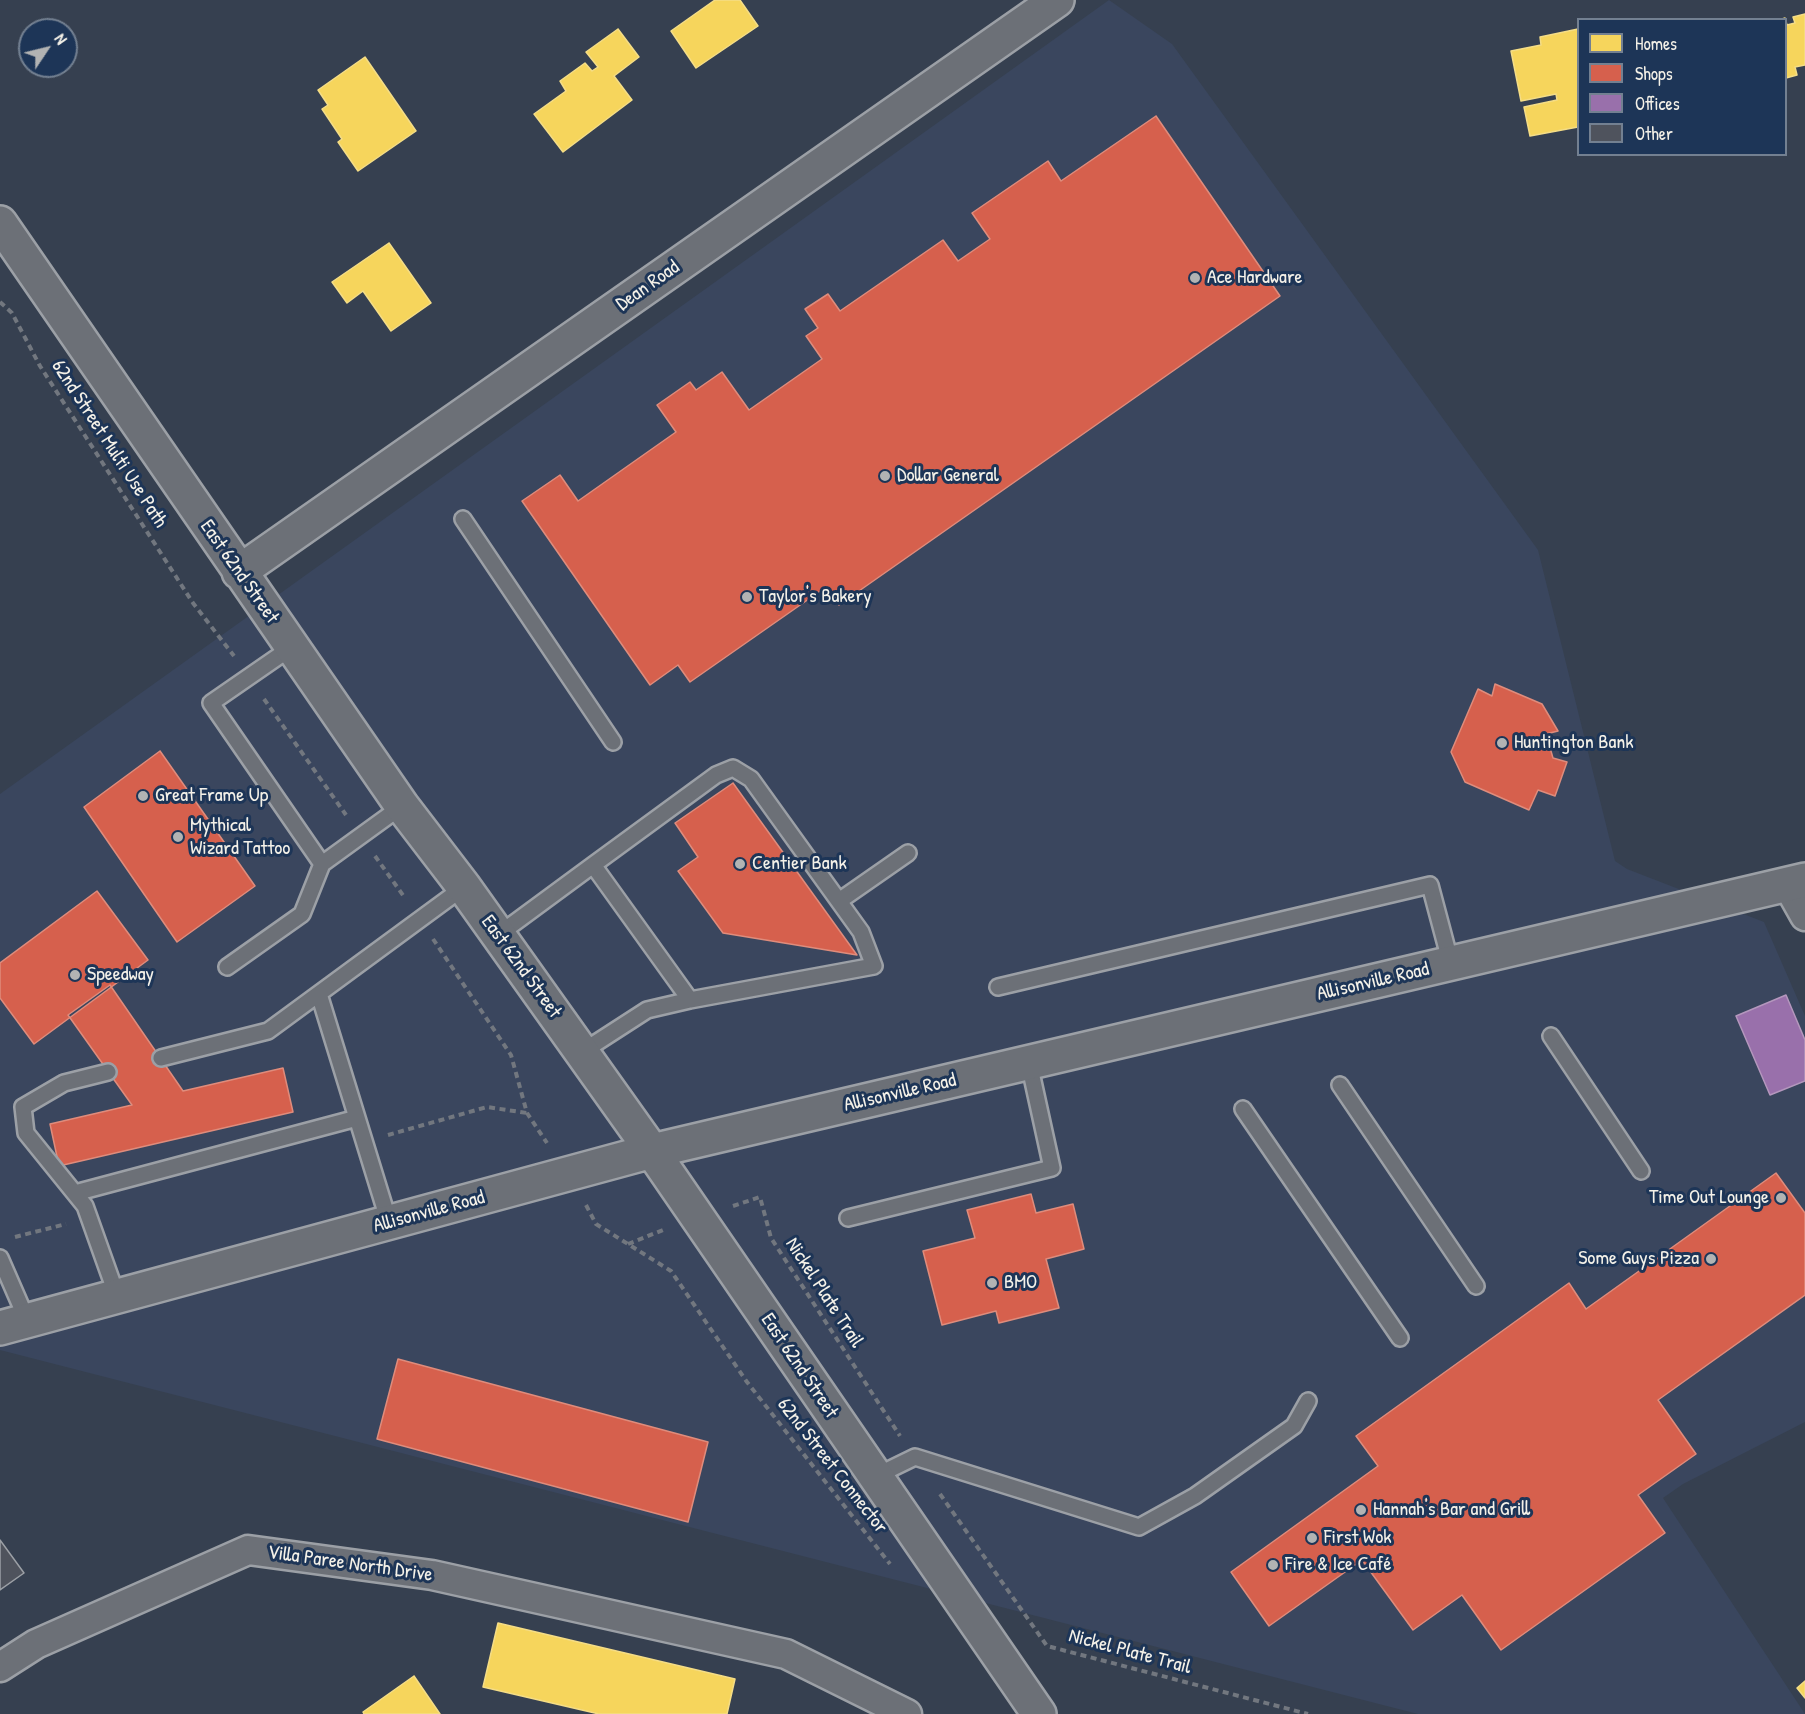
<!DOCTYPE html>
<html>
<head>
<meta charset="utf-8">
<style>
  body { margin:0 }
  #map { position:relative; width:1805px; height:1714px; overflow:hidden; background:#364050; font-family:"Patrick Hand",sans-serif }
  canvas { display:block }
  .legend { position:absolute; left:1577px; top:18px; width:210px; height:138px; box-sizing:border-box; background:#1d3557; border:2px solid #738091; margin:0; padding:8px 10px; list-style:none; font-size:18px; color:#f4f1e8 }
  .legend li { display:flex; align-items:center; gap:12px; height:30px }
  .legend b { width:30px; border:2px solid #738091 }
  .north { position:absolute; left:18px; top:18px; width:60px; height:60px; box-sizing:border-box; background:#1d3557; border:2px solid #738091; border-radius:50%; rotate:55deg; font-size:16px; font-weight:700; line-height:24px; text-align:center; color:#f4f1e8 }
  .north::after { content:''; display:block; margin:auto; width:21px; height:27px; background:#b2b3b3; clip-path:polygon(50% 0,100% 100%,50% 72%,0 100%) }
</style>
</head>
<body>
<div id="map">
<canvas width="1805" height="1714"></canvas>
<ul class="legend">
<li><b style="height:16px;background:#f6d55c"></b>Homes</li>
<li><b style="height:16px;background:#d6604d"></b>Shops</li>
<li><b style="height:16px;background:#9970ab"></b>Offices</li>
<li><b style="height:16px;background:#4f535d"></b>Other</li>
</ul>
<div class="north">N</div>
</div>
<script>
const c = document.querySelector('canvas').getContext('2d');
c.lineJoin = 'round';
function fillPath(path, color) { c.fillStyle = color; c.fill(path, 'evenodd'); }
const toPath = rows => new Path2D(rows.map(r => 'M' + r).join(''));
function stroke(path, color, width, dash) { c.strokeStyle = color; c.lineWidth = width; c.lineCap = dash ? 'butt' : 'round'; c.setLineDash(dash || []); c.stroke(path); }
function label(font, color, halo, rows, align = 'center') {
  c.font = font + ' "Patrick Hand",sans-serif'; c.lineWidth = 6; c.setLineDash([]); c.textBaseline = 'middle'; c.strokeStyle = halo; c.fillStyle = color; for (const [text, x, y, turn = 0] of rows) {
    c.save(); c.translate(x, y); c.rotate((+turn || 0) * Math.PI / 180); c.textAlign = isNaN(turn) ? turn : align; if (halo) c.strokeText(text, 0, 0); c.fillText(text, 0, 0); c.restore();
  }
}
const built = toPath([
  [1109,0,1172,44,1538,550,1615,861,1627,869,1764,922,1805,1016,1805,1422,1683,1484,1663,1498,1805,1714,1418,1714,0,1350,0,794]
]);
const homes = toPath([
  [715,0,740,0,758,26,696,68,671,31,715,0],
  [1805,14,1805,65,1795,67,1797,75,1786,78,1786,20,1779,20,1785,18,1787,25,1795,23,1793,17,1805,14],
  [618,29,639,57,614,76,632,100,563,152,534,114,566,91,560,81,585,63,592,71,598,67,586,52,618,29],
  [1578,29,1578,127,1530,136,1524,107,1557,100,1556,94,1521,101,1511,51,1541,45,1540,37,1578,29],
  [365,57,416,131,358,171,338,142,342,139,322,109,328,105,318,90,365,57],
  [389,243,431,303,391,331,363,291,347,303,332,282,389,243],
  [498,1623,735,1679,727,1714,599,1714,483,1687,498,1623],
  [414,1676,440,1714,364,1714,363,1712,414,1676],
  [1805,1681,1805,1698,1797,1688,1805,1681]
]);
const shops = toPath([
  [1156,116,1280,296,839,605,826,587,690,682,678,665,650,685,522,501,560,475,578,501,676,432,657,405,690,382,696,390,722,372,749,410,822,359,806,336,818,328,805,309,828,294,840,311,943,240,958,261,990,239,972,213,1048,161,1061,181,1156,116],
  [1495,684,1542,704,1558,731,1546,734,1553,758,1567,762,1555,796,1538,790,1529,810,1465,782,1451,752,1478,689,1492,696,1495,684],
  [160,751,255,886,177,942,84,807,160,751],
  [733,783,857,955,723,933,678,871,698,857,675,823,733,783],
  [97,891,148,960,34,1044,0,998,0,963,97,891],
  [110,985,183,1091,283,1068,293,1112,59,1166,50,1124,132,1105,68,1015,110,985],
  [1776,1173,1805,1213,1805,1295,1658,1400,1696,1454,1638,1495,1665,1533,1501,1650,1462,1595,1413,1630,1362,1560,1269,1626,1231,1572,1378,1466,1356,1436,1569,1283,1586,1309,1776,1173],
  [1031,1194,1036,1213,1073,1204,1084,1249,1046,1259,1059,1308,999,1323,996,1311,942,1325,923,1251,975,1238,967,1210,1031,1194],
  [398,1359,708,1442,688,1522,377,1439,398,1359]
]);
const offices = toPath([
  [1786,995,1805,1040,1805,1081,1770,1095,1736,1016,1786,995]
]);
const building = toPath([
  [0,1540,24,1573,0,1590,0,1540]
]);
const path = toPath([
  [0,302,12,313,40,366,193,603,234,656],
  [264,699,346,815],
  [375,856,405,898],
  [433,939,511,1055,527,1113,547,1143],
  [388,1135,487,1107,527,1113],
  [586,1205,596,1224,671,1271,747,1382,890,1564],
  [733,1206,760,1197,771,1238,900,1436],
  [15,1237,66,1224],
  [628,1244,663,1230],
  [940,1494,1047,1646,1308,1714]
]);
const lane = toPath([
  [463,519,613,742],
  [292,647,211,703,322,864,402,806],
  [839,901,908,853],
  [498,935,593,865,716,775,733,768,751,779,861,932,874,966,690,1000,593,865],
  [227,967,302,914,322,864],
  [998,987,1430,885,1451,964],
  [319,994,389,1222],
  [1551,1036,1641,1171],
  [582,1052,647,1010,690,1000],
  [161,1058,268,1031,464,887],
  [108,1072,64,1083,23,1107,26,1133,85,1206,117,1296],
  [1340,1085,1476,1286],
  [1243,1109,1400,1338],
  [75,1193,357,1118],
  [848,1218,1052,1168,1029,1063],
  [0,1258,27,1320],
  [874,1477,915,1457,1139,1527,1195,1496,1294,1426,1308,1401]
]);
const street = toPath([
  [1787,884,1805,916],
  [0,1667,36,1644,248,1550,432,1575,786,1654,907,1714]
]);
const secondary = toPath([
  [0,223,402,806,464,887,652,1151,1039,1714],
  [239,572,1057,0],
  [0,1328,652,1151,1805,880]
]);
const markers = [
  [1195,278,6,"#b2b3b3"],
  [885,476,6,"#b2b3b3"],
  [747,597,6,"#b2b3b3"],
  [1502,743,6,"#b2b3b3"],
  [143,796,6,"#b2b3b3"],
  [178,837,6,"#b2b3b3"],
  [740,864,6,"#b2b3b3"],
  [75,975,6,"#b2b3b3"],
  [1781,1198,6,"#b2b3b3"],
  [1711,1259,6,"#b2b3b3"],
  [992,1283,6,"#b2b3b3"],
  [1361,1510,6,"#b2b3b3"],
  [1312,1538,6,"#b2b3b3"],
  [1273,1565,6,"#b2b3b3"]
];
const poiNames = [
  ["Ace Hardware",1207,278],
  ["Dollar General",897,476],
  ["Taylor's Bakery",759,597],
  ["Huntington Bank",1514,743],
  ["Great Frame Up",155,796],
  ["Mythical",190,826],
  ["Wizard Tattoo",190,849],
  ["Centier Bank",752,864],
  ["Speedway",87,975],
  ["Time Out Lounge",1769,1198,"right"],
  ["Some Guys Pizza",1699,1259,"right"],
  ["BMO",1004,1283],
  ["Hannah's Bar and Grill",1373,1510],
  ["First Wok",1324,1538],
  ["Fire & Ice Café",1285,1565]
];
const streetNames = [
  ["Dean Road",648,286,-35],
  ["62nd Street Multi Use Path",109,444,57],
  ["East 62nd Street",239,572,55],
  ["East 62nd Street",521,967,54],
  ["Allisonville Road",1373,982,-13],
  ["Allisonville Road",900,1093,-13],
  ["Allisonville Road",429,1212,-15],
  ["Nickel Plate Trail",824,1293,57],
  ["East 62nd Street",799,1366,56],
  ["62nd Street Connector",832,1466,52],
  ["Villa Paree North Drive",350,1564,8],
  ["Nickel Plate Trail",1130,1652,15]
];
fillPath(built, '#3a465e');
fillPath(homes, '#f6d55c');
stroke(homes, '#f5dd86', 1.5);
fillPath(shops, '#d6604d');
stroke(shops, '#df8c7c', 1.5);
fillPath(offices, '#9970ab');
stroke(offices, '#b497bd', 1.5);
fillPath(building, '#4f535d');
stroke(building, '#9ca0a6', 1.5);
stroke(lane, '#9ca0a6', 20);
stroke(street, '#9ca0a6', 33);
stroke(secondary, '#9ca0a6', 38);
stroke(path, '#72777f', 4, [6, 4.5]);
stroke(lane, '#6c7077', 15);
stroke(street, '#6c7077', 28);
stroke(secondary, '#6c7077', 33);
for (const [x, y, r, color] of markers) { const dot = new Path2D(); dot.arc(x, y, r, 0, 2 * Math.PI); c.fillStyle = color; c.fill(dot); stroke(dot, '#1d3557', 2); }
label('20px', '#f4f1e8', '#1d3557', poiNames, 'left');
label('20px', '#f4f1e8', '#1d3557', streetNames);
</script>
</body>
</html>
